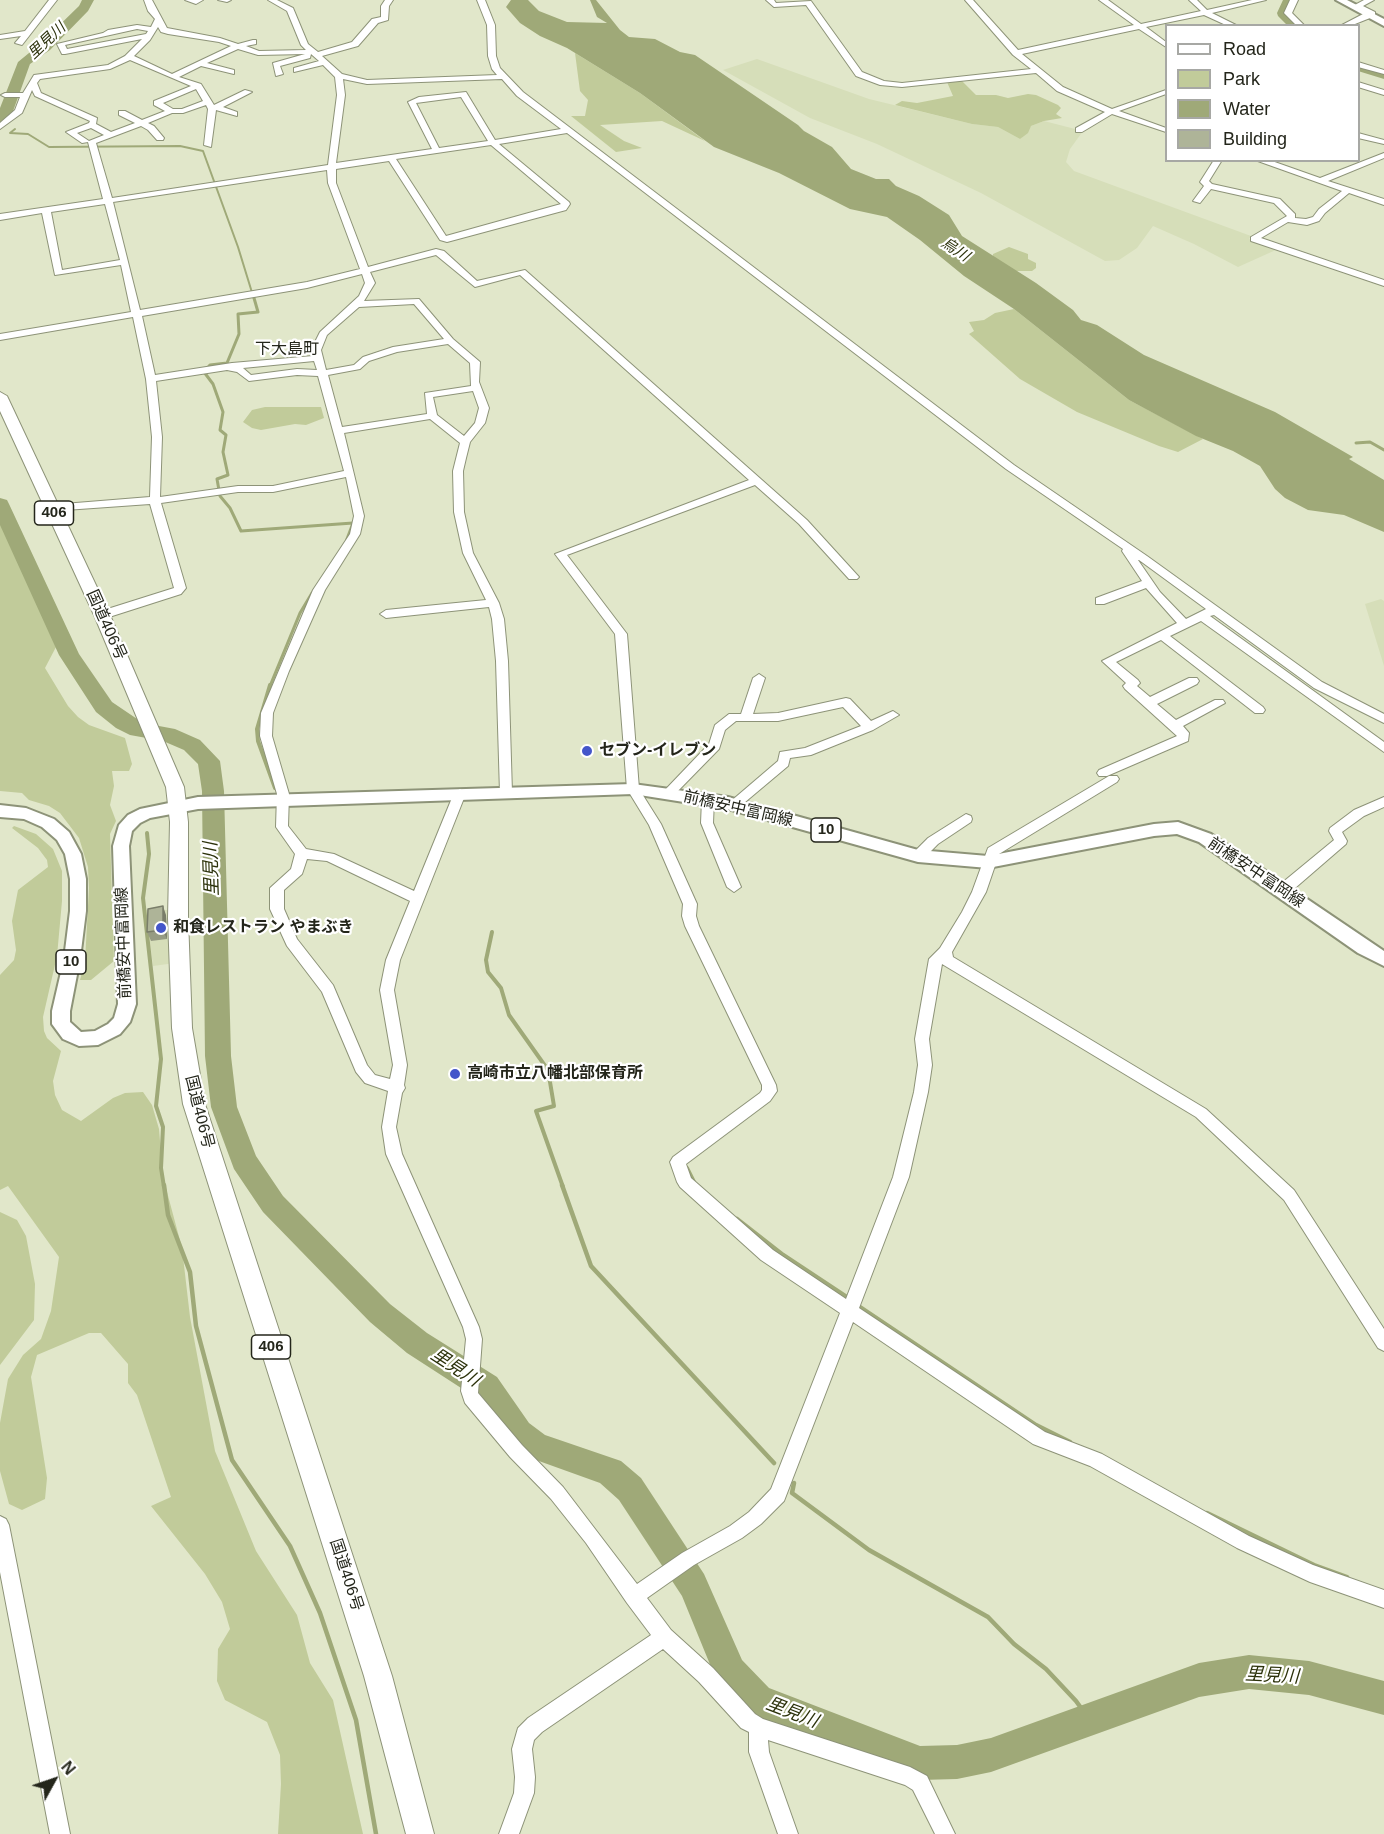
<!DOCTYPE html>
<html>
<head>
<meta charset="utf-8">
<style>
  body { margin:0 }
  #map { position:relative; width:1384px; height:1834px; overflow:hidden; background:#e1e7ca; font-family:Helvetica,sans-serif }
  canvas { display:block }
  .legend { position:absolute; left:1165px; top:24px; width:195px; height:138px; box-sizing:border-box; background:#fff; border:2px solid #a7a8a4; margin:0; padding:8px 10px; list-style:none; font-size:18px; color:#24261b }
  .legend li { display:flex; align-items:center; gap:12px; height:30px }
  .legend b { width:30px; border:2px solid #a7a8a4 }
  .north { position:absolute; left:24px; top:1750px; width:60px; height:60px; -webkit-text-stroke:4px #fff; paint-order:stroke; rotate:50deg; font-size:16px; font-weight:700; line-height:24px; text-align:center; color:#24261b }
  .north::after { content:''; display:block; margin:auto; width:21px; height:27px; background:#24261b; clip-path:polygon(50% 0,100% 100%,50% 72%,0 100%) }
</style>
</head>
<body>
<div id="map">
<canvas width="1384" height="1834"></canvas>
<ul class="legend">
<li><b style="height:8px;background:#fff"></b>Road</li>
<li><b style="height:16px;background:#c1cb9a"></b>Park</li>
<li><b style="height:16px;background:#9fa978"></b>Water</li>
<li><b style="height:16px;background:#aeb498"></b>Building</li>
</ul>
<div class="north">N</div>
</div>
<script>
const c = document.querySelector('canvas').getContext('2d');
c.lineJoin = 'round';
function fillPath(path, color) { c.fillStyle = color; c.fill(path, 'evenodd'); }
const toPath = rows => new Path2D(rows.map(r => 'M' + r).join(''));
function stroke(path, color, width, dash) { c.strokeStyle = color; c.lineWidth = width; c.lineCap = dash ? 'butt' : 'round'; c.setLineDash(dash || []); c.stroke(path); }
function label(font, color, halo, rows, align = 'center') {
  c.font = font + ' Helvetica,"Noto Sans JP",sans-serif'; c.lineWidth = 4.5; c.setLineDash([]); c.textBaseline = 'middle'; c.strokeStyle = halo; c.fillStyle = color; for (const [text, x, y, turn = 0] of rows) {
    c.save(); c.translate(x, y); c.rotate((+turn || 0) * Math.PI / 180); c.textAlign = isNaN(turn) ? turn : align; if (halo) c.strokeText(text, 0, 0); c.fillText(text, 0, 0); c.restore();
  }
}
const built = toPath([
  [757,59,869,99,972,124,998,127,1020,139,1031,126,1044,121,1083,131,1070,149,1066,162,1074,171,1251,236,1249,239,1278,249,1238,267,1194,244,1153,226,1137,248,1119,260,1105,261,981,193,877,144,810,118,723,70],
  [1381,599,1384,601,1384,666,1365,604],
  [146,910,171,910,175,963,153,966]
]);
const green = toPath([
  [575,53,640,93,705,141,662,121,600,125,624,141,642,148,616,152,571,116,585,116,588,100,580,91],
  [962,81,976,95,996,95,1008,98,1028,94,1036,95,1058,105,1061,108,1056,114,1062,118,1044,121,1031,126,1028,133,1020,139,998,127,972,124,895,105,902,101,917,103,953,96,947,82],
  [1009,247,1028,254,1028,259,1036,263,1036,268,1032,271,1013,271,993,257,993,254],
  [1014,309,1129,400,1203,439,1178,452,1159,446,1077,412,1020,379,969,334,974,331,969,322,984,320,995,313],
  [265,407,321,407,324,418,306,425,295,424,261,430,252,428,243,422,252,410],
  [0,510,25,554,56,647,45,668,68,706,78,717,89,725,125,738,132,764,129,771,112,771,114,786,110,805,116,821,110,834,114,961,91,980,80,980,85,961,89,888,88,867,79,838,60,813,49,806,29,800,22,793,0,791],
  [14,826,36,834,53,849,62,871,62,901,57,956,43,1017,44,1031,47,1038,61,1051,53,1081,55,1095,62,1110,81,1121,113,1098,125,1093,143,1092,152,1105,159,1129,163,1177,182,1248,190,1317,215,1451,256,1551,297,1615,310,1663,333,1700,363,1834,278,1834,281,1784,280,1755,267,1722,225,1700,217,1681,218,1649,230,1629,222,1602,205,1574,151,1506,171,1497,137,1395,128,1383,128,1364,101,1333,89,1333,37,1355,31,1377,47,1478,45,1499,22,1510,9,1504,0,1471,0,1423,8,1379,23,1355,41,1339,51,1311,59,1257,8,1186,0,1190,0,975,14,960,16,950,12,921,18,890,48,867,47,860,38,848,12,828],
  [0,1212,17,1220,26,1236,35,1284,34,1320,0,1365]
]);
const water = toPath([
  [511,0,528,0,539,11,567,22,607,23,597,17,590,0,596,0,620,30,629,37,655,39,680,52,695,55,798,125,804,131,832,147,851,169,876,179,889,179,896,186,919,196,949,215,962,236,1036,283,1073,310,1081,320,1097,325,1144,355,1275,412,1353,457,1349,459,1384,480,1384,532,1344,515,1308,510,1285,498,1275,489,1260,466,1233,451,1196,436,1129,400,1014,309,964,276,920,240,887,217,850,209,779,173,714,147,640,93,567,48,540,36,520,23,506,7]
]);
const streamFar3 = toPath([
  [15,129,10,133,28,134,49,147,180,146,203,151,238,247,254,299]
]);
const streamFar2 = toPath([
  [254,298,258,312,238,314,239,334,227,363,210,365,204,372,213,384,223,412,220,430,226,435,223,452,228,475,217,479,220,496,230,508,241,531,353,523,347,539],
  [1356,443,1370,442,1384,450],
  [270,686,300,613,312,593]
]);
const streamFar1 = toPath([
  [270,685,257,729,258,741,275,788],
  [147,833,149,854,143,898,161,1059,156,1106,163,1127,161,1168,164,1187],
  [492,932,486,960,488,972,501,988,509,1015,548,1070,554,1106,536,1111,563,1187],
  [687,1168,695,1184]
]);
const stream = toPath([
  [164,1185,168,1215,190,1272,196,1326,232,1460,290,1546,320,1613,356,1720,376,1834],
  [562,1185,591,1266,774,1463],
  [737,1219,783,1255,851,1300],
  [857,1305,1036,1425,1070,1442],
  [794,1483,792,1493,869,1550,988,1617,1014,1644,1046,1669,1076,1701,1089,1719],
  [1207,1513,1314,1565,1347,1577]
]);
const river = toPath([
  [82,0,94,0,88,11,50,50,30,64,12,114,5,123,0,124,0,108,18,62,40,44,79,6,82,0],
  [1283,0,1295,0,1290,12,1302,26,1288,26,1278,16,1277,13,1283,0],
  [1358,62,1384,70,1384,79,1358,71,1358,62],
  [0,498,7,500,9,504,79,654,112,702,143,723,175,729,200,740,220,761,224,791,231,1056,237,1107,256,1156,283,1196,390,1304,427,1333,497,1377,529,1423,545,1435,621,1461,641,1478,704,1574,742,1660,769,1688,920,1746,957,1745,991,1738,1199,1663,1249,1655,1309,1661,1384,1681,1384,1715,1309,1695,1249,1689,1199,1697,991,1772,957,1779,920,1780,746,1712,718,1684,682,1596,619,1500,600,1483,525,1456,507,1443,475,1397,407,1353,370,1322,263,1212,234,1169,211,1107,205,1056,202,791,198,764,184,750,163,741,130,735,116,728,96,712,59,655,0,525,0,498]
]);
const minor = toPath([
  [49,0,57,0,22,45,15,43,21,36,0,39,0,35,25,31,49,0],
  [144,0,152,0,167,28,220,38,238,44,253,40,256,40,256,44,246,46,259,51,306,50,301,45,287,11,268,0,277,0,293,8,308,44,318,52,352,42,372,19,381,17,381,6,385,0,393,0,389,6,388,20,378,23,358,46,322,56,342,74,367,80,497,75,492,69,488,56,487,25,477,0,485,0,495,25,496,56,500,68,523,92,1014,465,1147,556,1322,682,1384,714,1384,723,1314,688,1214,615,1210,616,1384,742,1384,752,1201,621,1170,636,1263,707,1265,710,1263,713,1255,713,1161,640,1116,662,1138,680,1140,683,1137,686,1150,697,1189,678,1197,678,1199,681,1197,684,1157,704,1176,720,1215,700,1223,700,1225,703,1183,726,1189,733,1188,741,1107,776,1099,776,1097,773,1099,770,1177,736,1125,689,1123,686,1126,683,1102,661,1177,623,1146,588,1104,604,1096,604,1096,598,1142,581,1122,551,1123,549,1006,469,567,133,499,144,569,202,570,204,566,210,447,242,440,240,389,161,336,169,336,183,368,267,436,249,444,251,477,281,525,270,807,520,859,577,857,579,849,579,799,524,755,485,567,555,627,634,639,789,661,824,697,904,696,916,699,926,776,1085,777,1091,770,1101,686,1164,691,1178,773,1250,846,1299,893,1177,914,1092,918,1065,915,1039,929,959,940,948,962,912,972,892,988,848,1109,776,1117,776,1119,779,1117,782,999,854,986,892,952,952,953,957,1206,1109,1294,1190,1384,1329,1384,1351,1378,1348,1284,1200,1196,1117,942,964,929,1039,932,1065,928,1092,909,1177,859,1308,1045,1432,1102,1454,1249,1536,1313,1565,1384,1590,1384,1608,1310,1582,1237,1548,1090,1466,1033,1444,853,1322,784,1501,761,1524,742,1538,694,1565,647,1598,671,1630,713,1668,755,1714,763,1719,910,1767,927,1776,955,1834,935,1834,913,1790,905,1785,768,1740,769,1752,798,1834,778,1834,749,1752,749,1732,741,1728,699,1682,663,1649,542,1732,534,1740,532,1749,535,1777,534,1793,519,1834,499,1834,514,1793,515,1777,512,1749,518,1728,528,1718,651,1635,627,1603,586,1543,551,1499,510,1457,465,1403,461,1391,466,1339,463,1327,386,1154,382,1127,388,1091,365,1083,356,1072,322,992,287,946,270,909,270,888,291,869,295,854,276,827,277,794,260,736,261,713,313,590,350,534,354,516,346,477,273,492,238,492,161,503,186,588,181,594,106,618,98,618,98,612,174,588,150,504,51,511,46,508,51,505,150,497,152,437,146,379,133,317,0,340,0,334,131,312,121,265,55,275,42,213,0,220,0,214,103,199,88,142,82,143,66,132,89,123,90,121,35,96,32,90,22,113,0,129,0,123,15,110,20,97,5,97,1,95,5,93,23,93,34,75,108,65,125,56,142,39,65,54,62,54,57,44,103,33,108,30,137,25,151,27,155,19,148,11,144,0],
  [158,27,161,32,168,34,219,42,231,46,172,74,134,56,150,40,158,27],
  [137,29,148,31,146,34,67,49,65,45,137,29],
  [238,49,258,55,305,54,273,63,276,76,283,74,280,66,310,58,311,54,319,61,294,68,294,72,323,65,335,77,337,95,328,165,112,198,96,143,141,126,148,130,157,140,163,140,164,138,154,126,148,123,172,113,183,113,206,105,208,109,204,145,211,147,216,110,237,116,237,112,223,107,252,92,245,90,214,105,201,84,179,77,201,66,234,74,234,70,207,63,238,49],
  [130,60,191,86,154,101,154,105,165,111,142,120,125,111,119,111,119,115,135,123,111,132,96,124,97,118,41,93,37,83,40,79,110,69,130,60],
  [343,79,367,84,502,79,517,96,561,129,495,140,466,92,419,97,408,102,432,149,336,163,345,95,343,79],
  [196,89,203,101,182,109,173,109,163,103,196,89],
  [461,97,488,141,439,148,416,103,461,97],
  [91,128,104,135,89,141,77,133,91,128],
  [491,145,561,204,446,236,396,159,491,145],
  [327,170,328,183,360,269,307,282,140,310,113,202,327,170],
  [105,204,120,260,62,270,51,212,105,204],
  [436,255,475,287,520,275,749,480,555,554,615,634,627,789,649,825,683,904,682,916,685,926,762,1085,762,1090,760,1093,673,1157,670,1162,677,1182,680,1187,761,1260,840,1313,771,1489,749,1512,730,1526,682,1553,637,1584,563,1487,522,1445,478,1393,482,1339,479,1327,402,1154,396,1127,402,1093,405,1088,404,1085,407,1065,394,990,400,960,466,793,460,789,454,793,414,891,334,854,306,849,288,826,289,794,272,736,273,713,289,671,325,590,360,534,364,516,344,433,430,419,460,443,453,471,454,512,463,553,486,600,386,610,380,614,386,618,489,607,492,619,496,661,500,793,506,797,512,793,508,661,504,619,499,603,473,553,464,512,463,471,466,458,470,442,485,423,489,408,479,382,480,362,453,339,419,299,364,301,375,283,370,272,436,255],
  [362,274,365,283,359,296,320,332,311,350,313,356,232,363,155,375,142,316,307,288,362,274],
  [414,304,444,339,393,347,363,357,354,365,326,370,321,350,327,335,359,307,414,304],
  [448,344,470,363,471,386,425,393,427,414,342,427,328,375,360,369,369,361,397,352,448,344],
  [314,361,317,370,297,369,251,375,243,368,314,361],
  [227,370,237,372,249,381,297,375,318,376,344,471,273,486,238,486,160,497,162,437,156,381,227,370],
  [473,391,479,408,475,423,464,436,437,415,433,397,473,391],
  [1138,560,1139,560,1206,609,1186,619,1160,592,1138,560],
  [307,859,327,861,410,901,386,960,380,990,393,1065,390,1079,375,1075,367,1065,333,985,297,939,284,909,284,890,302,874,307,859],
  [185,0,203,0,196,4,185,0],
  [218,0,231,0,227,2,218,0],
  [766,0,774,0,776,3,811,1,862,72,884,81,902,83,1031,69,1013,55,965,0,973,0,1018,50,1134,25,1099,0,1108,0,1141,24,1201,11,1189,0,1197,0,1207,10,1252,0,1266,0,1212,13,1238,26,1228,26,1204,15,1146,27,1166,42,1166,47,1139,29,1022,54,1063,87,1112,109,1166,90,1166,94,1119,111,1166,128,1166,132,1112,114,1082,132,1076,132,1076,128,1105,112,1057,91,1036,73,902,87,880,85,856,76,806,5,774,7,766,0],
  [1290,0,1298,0,1292,13,1305,26,1297,26,1284,13,1290,0],
  [1364,0,1374,0,1363,6,1375,12,1375,16,1350,26,1340,26,1365,13,1353,6,1364,0],
  [1358,62,1384,70,1384,74,1358,67,1358,62],
  [1358,82,1384,90,1384,95,1358,87,1358,82],
  [1358,133,1384,140,1384,144,1358,138,1358,133],
  [1384,153,1384,158,1328,181,1384,199,1384,205,1349,193,1325,213,1319,221,1307,225,1288,222,1261,238,1384,280,1384,286,1251,241,1251,237,1287,216,1274,203,1211,189,1200,203,1193,201,1204,186,1200,182,1214,160,1222,160,1209,181,1212,184,1280,199,1295,214,1295,218,1306,219,1313,217,1319,209,1342,191,1255,160,1269,160,1320,178,1384,153],
  [759,674,765,678,753,714,778,713,846,698,850,699,871,721,893,711,899,715,873,730,811,755,790,758,788,766,738,808,734,810,730,808,728,805,730,802,778,761,780,752,805,748,861,726,843,707,778,721,736,721,725,730,719,749,673,796,665,796,663,793,665,790,709,744,715,725,729,714,741,714,753,678,759,674],
  [708,796,714,800,713,823,741,887,734,892,727,887,701,823,702,800,708,796],
  [1384,797,1384,807,1364,816,1342,832,1347,841,1346,844,1287,895,1277,895,1275,891,1277,887,1334,840,1329,831,1330,828,1354,810,1384,797],
  [966,814,971,816,972,819,971,822,938,844,923,859,913,859,911,856,913,853,928,838,966,814],
  [0,1516,6,1519,9,1525,70,1834,50,1834,0,1572,0,1516]
]);
const major = toPath([
  [1336,0,1347,0,1384,19,1384,26,1336,0],
  [633,784,728,797,918,850,988,856,1154,824,1178,822,1211,834,1384,951,1384,966,1358,953,1199,842,1177,834,1154,836,988,868,918,862,728,809,633,794,198,809,150,818,140,823,132,831,129,846,136,1004,130,1022,120,1034,98,1045,79,1046,63,1039,52,1024,52,1011,64,959,70,911,70,879,65,854,57,840,42,827,24,819,0,817,0,805,26,808,54,819,69,832,81,854,86,879,86,911,80,959,70,1011,70,1022,81,1032,95,1031,108,1024,114,1018,118,1004,113,846,119,825,128,815,140,809,198,797,633,784]
]);
const highway = toPath([
  [0,392,7,396,110,615,184,787,188,822,188,918,192,1028,205,1104,392,1676,434,1834,406,1834,364,1676,183,1104,172,1028,168,918,170,822,166,787,94,615,0,411,0,392]
]);
const wall = toPath([
  [166,915,167,939,151,941,147,932]
]);
const shadedWall = toPath([
  [163,906,166,915,167,939,163,930]
]);
const building = toPath([
  [163,906,163,930,147,932,148,909,163,906]
]);
const markers = [
  [587,751,6,"#4456ca"],
  [161,928,6,"#4456ca"],
  [455,1074,6,"#4456ca"]
];
const farWaternames = [
  ["里見川",47,41,-43],
  ["烏川",955,250,33]
];
const shields = [
  [54,513,39],
  [826,830,30],
  [71,962,30],
  [271,1347,39]
];
const shieldNames = [
  ["406",54,513],
  ["10",826,830],
  ["10",71,962],
  ["406",271,1347]
];
const farQuarternames = [
  ["下大島町",287,350]
];
const streetNames = [
  ["国道406号",106,625,66],
  ["前橋安中富岡線",738,809,13],
  ["前橋安中富岡線",1256,873,34],
  ["前橋安中富岡線",124,943,-92],
  ["国道406号",199,1112,76],
  ["国道406号",346,1575,72]
];
const poiNames = [
  ["セブン-イレブン",599,751],
  ["和食レストラン やまぶき",173,928],
  ["高崎市立八幡北部保育所",467,1074]
];
const waterNames = [
  ["里見川",212,869,-92],
  ["里見川",455,1368,33],
  ["里見川",1272,1676,3],
  ["里見川",792,1713,21]
];
fillPath(built, '#d6deb9');
fillPath(green, '#c1cb9a');
fillPath(water, '#9fa978');
stroke(streamFar3, '#9fa978', 2);
stroke(streamFar2, '#9fa978', 3);
stroke(streamFar1, '#9fa978', 4);
stroke(stream, '#9fa978', 4.5);
fillPath(river, '#9fa978');
stroke(minor, '#8d9378', 2);
stroke(major, '#8d9378', 4);
stroke(highway, '#8d9378', 2);
fillPath(minor, '#fff');
fillPath(major, '#fff');
fillPath(highway, '#fff');
fillPath(wall, '#969b83');
fillPath(shadedWall, '#7a7e6a');
fillPath(building, '#aeb498');
stroke(building, '#7a7e6a', 1.5);
for (const [x, y, r, color] of markers) { const dot = new Path2D(); dot.arc(x, y, r, 0, 2 * Math.PI); c.fillStyle = color; c.fill(dot); stroke(dot, '#fff', 2); }
label('italic 15px', '#2c320b', '#fff', farWaternames);
for (const [x, y, w] of shields) { const box = new Path2D(); box.roundRect(x - w / 2, y - 12, w, 24, 4.5); c.fillStyle = '#fff'; c.fill(box); stroke(box, '#24261b', 1.5); }
label('bold 15px', '#24261b', null, shieldNames);
label('16px', '#24261b', '#fff', farQuarternames);
label('16px', '#24261b', '#fff', streetNames);
label('bold 16px', '#24261b', '#fff', poiNames, 'left');
label('italic 18px', '#2c320b', '#fff', waterNames);
</script>
</body>
</html>
